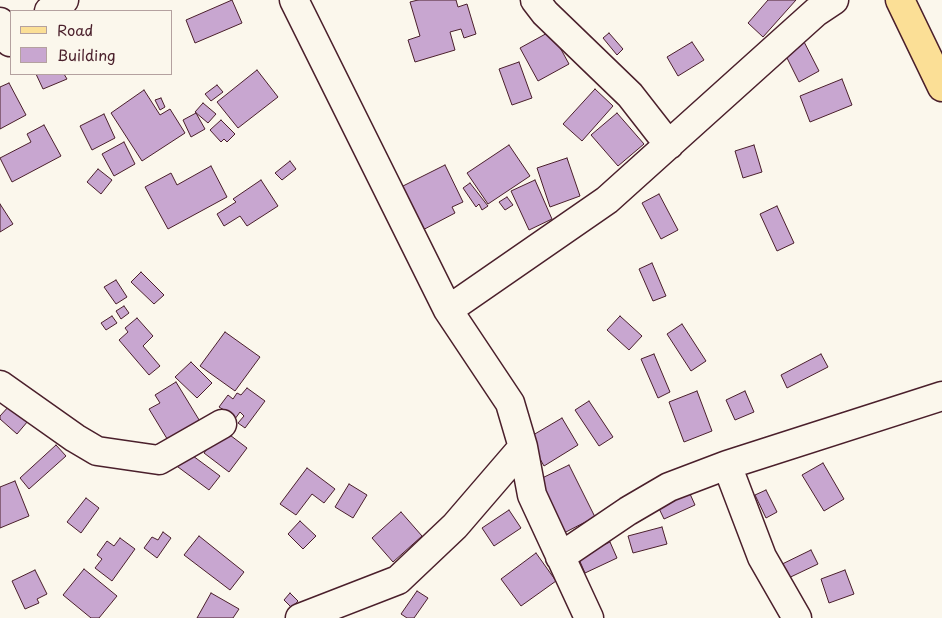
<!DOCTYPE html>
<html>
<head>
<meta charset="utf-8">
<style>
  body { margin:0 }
  #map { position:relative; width:942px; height:618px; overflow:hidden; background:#fbf7ec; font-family:"Playpen Sans",sans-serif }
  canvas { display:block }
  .legend { position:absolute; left:10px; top:10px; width:162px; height:65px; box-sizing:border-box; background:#fbf7ec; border:1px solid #b4a19f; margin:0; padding:6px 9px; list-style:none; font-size:15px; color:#4a1f2b }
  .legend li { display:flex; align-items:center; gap:10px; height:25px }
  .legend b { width:25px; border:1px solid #b4a19f }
</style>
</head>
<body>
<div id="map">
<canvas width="942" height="618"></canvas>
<ul class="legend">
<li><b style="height:6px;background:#fbdf96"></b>Road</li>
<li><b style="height:14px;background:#c8a6d0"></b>Building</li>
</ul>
</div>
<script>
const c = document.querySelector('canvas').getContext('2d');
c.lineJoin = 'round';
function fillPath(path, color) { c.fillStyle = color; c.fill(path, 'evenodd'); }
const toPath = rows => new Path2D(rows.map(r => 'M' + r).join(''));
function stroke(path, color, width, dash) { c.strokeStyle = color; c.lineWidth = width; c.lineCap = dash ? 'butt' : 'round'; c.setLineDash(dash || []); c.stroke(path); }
const building = toPath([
  [232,0,242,23,195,43,186,20,232,0],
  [418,0,456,0,458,7,467,4,476,34,464,38,461,29,450,32,455,50,415,62,408,40,420,36,410,2,418,0],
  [768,0,796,0,763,37,748,23,768,0],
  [551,31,569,64,538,81,520,48,551,31],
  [609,33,623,49,617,55,603,38,609,33],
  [800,34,819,71,799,82,780,44,800,34],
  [692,42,704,60,678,76,667,57,692,42],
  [519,62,532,98,512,105,499,69,519,62],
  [257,70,278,97,238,128,217,102,257,70],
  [36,74,64,74,67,79,43,89,36,74],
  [842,79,852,105,810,122,800,96,842,79],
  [9,83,26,115,0,129,0,87,9,83],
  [217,85,223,92,211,101,205,94,217,85],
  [595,89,613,106,582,141,563,124,595,89],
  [144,90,160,115,170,109,185,133,142,161,111,113,144,90],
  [161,98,165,107,160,110,155,100,161,98],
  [203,103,216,114,208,123,195,112,203,103],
  [196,113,205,129,191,137,183,120,196,113],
  [617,113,644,144,618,166,591,135,617,113],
  [104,114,115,138,92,150,80,126,104,114],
  [221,120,235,134,227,142,224,139,221,142,210,130,221,120],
  [44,125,61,156,12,182,0,158,31,142,27,134,44,125],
  [124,142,135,164,114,176,102,154,124,142],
  [509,145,530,176,488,204,467,173,509,145],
  [754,145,762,172,743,178,735,151,754,145],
  [567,158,580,196,550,207,537,168,567,158],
  [290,161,296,169,282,180,275,173,290,161],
  [445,165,463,202,452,207,455,213,417,233,395,190,445,165],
  [211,166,227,197,168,229,145,187,171,173,177,185,211,166],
  [98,169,112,180,101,194,87,182,98,169],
  [261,180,278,206,247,226,240,216,224,226,217,214,236,202,233,199,261,180],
  [535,180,552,219,529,230,511,191,535,180],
  [470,183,488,206,482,210,479,204,476,207,463,188,470,183],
  [659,194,678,230,661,239,642,203,659,194],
  [507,197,513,205,505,210,499,202,507,197],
  [0,204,13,224,0,232,0,204],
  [777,206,794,243,777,251,760,214,777,206],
  [652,263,666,296,653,301,639,269,652,263],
  [141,272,164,295,154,304,131,282,141,272],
  [116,280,127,297,116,304,104,287,116,280],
  [124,306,129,313,121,319,116,311,124,306],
  [112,316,117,323,106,330,101,323,112,316],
  [620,316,642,336,629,350,607,330,620,316],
  [137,318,153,336,143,346,160,366,149,375,119,340,128,332,125,328,137,318],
  [682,324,706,361,691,371,667,334,682,324],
  [225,332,260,357,235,391,200,366,225,332],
  [654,354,670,392,658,398,641,359,654,354],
  [821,354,828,367,787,388,781,375,821,354],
  [191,362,212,383,197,398,175,377,191,362],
  [176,382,201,423,169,442,149,409,160,403,155,395,176,382],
  [247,388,265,401,245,428,238,423,244,416,240,412,232,423,221,414,224,410,219,407,228,395,233,399,237,393,241,395,247,388],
  [697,391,712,431,684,442,669,402,697,391],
  [745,391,754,412,735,420,726,400,745,391],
  [589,401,613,437,599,446,575,410,589,401],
  [10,405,28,421,17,434,0,419,0,416,10,405],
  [562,418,578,445,544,466,528,438,562,418],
  [222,429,247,448,229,472,204,453,222,429],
  [56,445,66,456,29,489,20,478,56,445],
  [185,450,220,476,209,490,174,464,185,450],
  [823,463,844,499,824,511,802,475,823,463],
  [569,465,595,517,562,534,536,481,569,465],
  [307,468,335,489,324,503,312,494,296,515,280,504,307,468],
  [15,481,29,516,0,528,0,487,15,481],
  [349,484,367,495,353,518,335,507,349,484],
  [686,485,695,505,664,519,654,498,686,485],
  [766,490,777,512,766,518,755,495,766,490],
  [86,498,99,508,81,533,67,522,86,498],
  [509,510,521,528,494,546,482,528,509,510],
  [401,512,422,536,393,562,372,538,401,512],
  [300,521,316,536,303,549,288,534,300,521],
  [662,527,667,544,633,553,628,536,662,527],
  [163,532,171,538,157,558,144,548,152,537,158,540,163,532],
  [199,536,244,572,230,590,184,555,199,536],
  [120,538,135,549,112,581,95,568,102,559,97,555,107,541,114,546,120,538],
  [610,542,617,558,585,573,578,557,610,542],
  [811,550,818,564,778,583,772,569,811,550],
  [536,553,556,581,521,606,501,579,536,553],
  [84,569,117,596,99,618,91,618,63,595,84,569],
  [35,570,47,594,37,599,39,603,25,609,12,581,35,570],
  [845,570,854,594,829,603,821,579,845,570],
  [417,591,428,598,414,618,407,618,401,614,417,591],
  [211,593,239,609,233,618,197,618,211,593],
  [290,593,298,601,292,608,284,600,290,593]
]);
const minor = toPath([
  [294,0,448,310,510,403,523,447,532,495,589,618],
  [535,0,545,13,630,95,669,145],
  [49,11,64,0],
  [0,22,10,42],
  [448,310,607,200,816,12,834,0],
  [0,385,75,438,97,451,159,460,222,424],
  [727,465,762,557,797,618],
  [560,557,628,511,669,487,727,465,942,396],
  [300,618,398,580,455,526,523,447]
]);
const major = toPath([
  [900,0,942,87]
]);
fillPath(building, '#c8a6d0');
stroke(building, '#4a1f2b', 1);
stroke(minor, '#4a1f2b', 31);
stroke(major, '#4a1f2b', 31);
stroke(minor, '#fbf7ec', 28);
stroke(major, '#fbdf96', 28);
</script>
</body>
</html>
